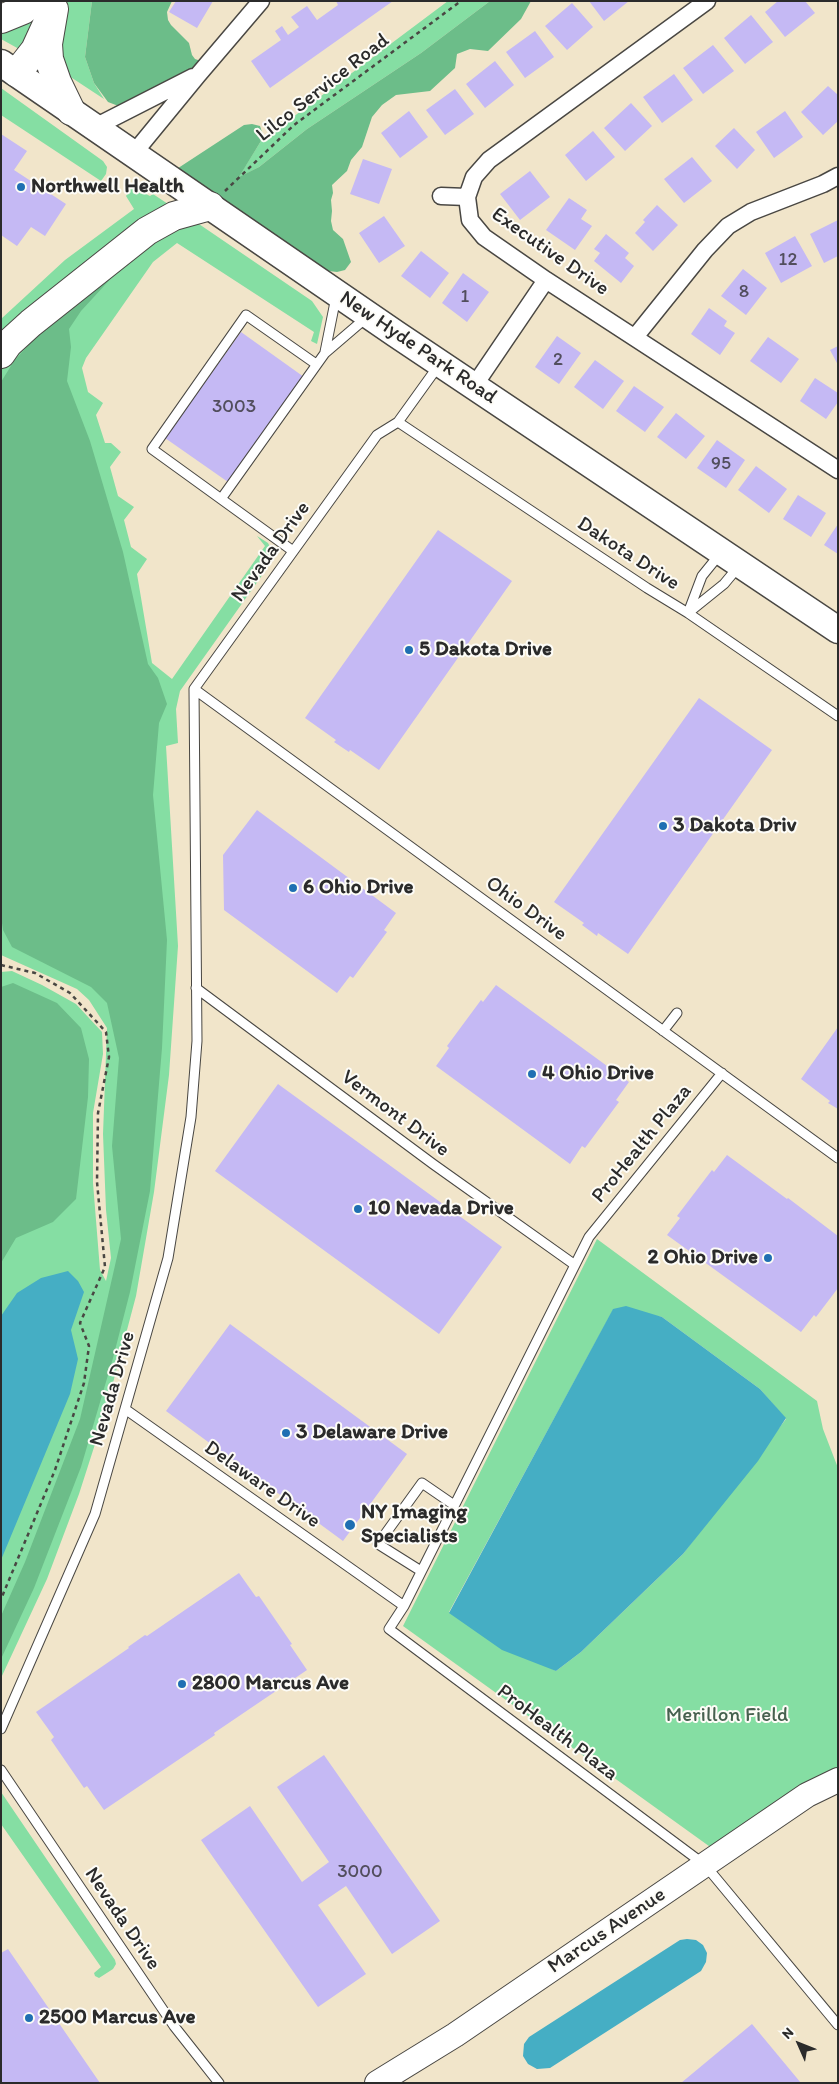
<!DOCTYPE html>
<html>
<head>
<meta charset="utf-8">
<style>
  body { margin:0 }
  #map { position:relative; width:839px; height:2084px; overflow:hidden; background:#f1e5ca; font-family:Itim,sans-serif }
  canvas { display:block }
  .frame { position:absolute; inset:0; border:2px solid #2b2b2b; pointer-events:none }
  .north { position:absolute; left:774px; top:2019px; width:50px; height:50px; -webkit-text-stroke:4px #fdfcf7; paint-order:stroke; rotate:314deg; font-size:14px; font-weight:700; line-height:20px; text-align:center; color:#2b2b2b }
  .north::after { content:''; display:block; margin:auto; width:18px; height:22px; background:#2b2b2b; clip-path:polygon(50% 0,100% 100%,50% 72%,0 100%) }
</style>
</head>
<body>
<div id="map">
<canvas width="839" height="2084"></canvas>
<div class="frame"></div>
<div class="north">N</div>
</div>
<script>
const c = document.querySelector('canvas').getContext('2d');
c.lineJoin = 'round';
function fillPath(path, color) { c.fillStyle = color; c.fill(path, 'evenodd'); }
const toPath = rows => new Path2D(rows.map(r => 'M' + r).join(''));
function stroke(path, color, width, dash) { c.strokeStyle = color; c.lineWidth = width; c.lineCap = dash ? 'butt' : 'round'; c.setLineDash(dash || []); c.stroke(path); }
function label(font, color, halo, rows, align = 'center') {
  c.font = font + ' Itim,sans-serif'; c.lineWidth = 4; c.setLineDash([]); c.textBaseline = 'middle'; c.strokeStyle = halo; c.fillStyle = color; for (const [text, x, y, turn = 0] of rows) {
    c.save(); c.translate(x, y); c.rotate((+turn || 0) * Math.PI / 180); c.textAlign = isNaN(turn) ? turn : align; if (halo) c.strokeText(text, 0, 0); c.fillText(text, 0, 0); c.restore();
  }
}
const green = toPath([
  [42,1,35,36,19,49,1,39,1,23],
  [65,1,92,1,85,57,94,83,104,99,69,76,65,70,55,30],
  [448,1,490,1,421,53,307,129,259,167,238,178,261,141],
  [1,88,103,161,107,167,106,174,101,181,1,115],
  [132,187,150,196,153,194,171,206,1,339,1,319,65,260,134,209,126,196],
  [193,220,312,301,323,317,317,344,311,341,314,332,177,243,153,262,86,358,82,368,88,392,103,403,96,415,105,443,111,443,121,452,110,467,118,496,134,507,124,520,131,547,147,559,137,574,152,663,172,679,265,546,257,536,268,543,275,557,180,691,176,709,178,743,166,746,178,946,169,1075,154,1192,136,1296,105,1413,79,1494,47,1579,1,1678,1,972,12,971,42,985,76,1004,102,1032,103,1054,93,1113,93,1183,100,1270,106,1281,111,1258,106,1210,103,1134,107,1028,89,1000,77,989,1,955,1,361,131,250],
  [597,1239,817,1401,823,1429,838,1468,838,1780,720,1854,403,1626],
  [613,1310,662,1317,760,1389,786,1419,683,1554,581,1652,556,1671,449,1612],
  [1,1792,115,1960,116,1964,113,1969,99,1978,95,1976,94,1973,101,1967,1,1824]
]);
const forest = toPath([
  [92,1,172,1,167,12,168,20,171,25,189,43,192,55,195,59,204,62,196,69,121,107,108,102,94,83,85,57],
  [490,1,531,1,521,19,488,51,470,49,457,54,455,68,430,91,396,95,382,105,372,117,362,147,351,160,347,171,332,185,333,193,331,200,332,211,331,221,333,230,343,239,351,262,345,270,337,272,321,270,166,176,244,125,252,124,260,126,263,135,261,141,239,177,259,167,307,129,421,53],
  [115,274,81,311,69,329,71,347,67,381,90,441,123,552,148,664,158,678,167,704,159,723,153,795,167,940,162,1048,150,1191,130,1292,113,1358,81,1467,34,1588,1,1659,1,1616,25,1562,80,1419,121,1239,112,1146,119,1058,107,1003,91,987,12,947,3,930,1,916,1,382,14,361,32,341,95,285],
  [13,983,57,1003,81,1028,89,1059,88,1097,76,1199,53,1222,16,1238,1,1263,1,987]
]);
const water = toPath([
  [68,1271,78,1281,84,1292,71,1330,78,1359,70,1394,1,1560,1,1316,17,1293,41,1278],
  [626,1306,662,1317,760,1389,786,1418,758,1461,683,1554,581,1652,556,1671,502,1650,449,1613,613,1309],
  [687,1939,696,1940,703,1945,707,1953,706,1962,701,1971,550,2068,537,2069,528,2064,523,2056,524,2044,529,2037,680,1940]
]);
const building = toPath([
  [176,1,213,1,197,28,169,12],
  [336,1,393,1,270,88,251,61,281,40,275,31,282,26,288,35,299,27,291,17,307,6,317,20,338,5],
  [589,1,629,1,604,21],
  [778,1,805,1,815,13,785,37,765,12],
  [572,3,593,27,567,50,545,26],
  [751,15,773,42,745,64,724,38],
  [535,31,554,57,525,78,506,52],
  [713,45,734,71,703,94,683,68],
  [495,61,514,85,485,108,466,84],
  [674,74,693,100,662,123,643,97],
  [828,86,838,95,838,121,823,135,801,112],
  [455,89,474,114,445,135,426,110],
  [631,103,652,126,625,151,604,128],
  [409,111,428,137,400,158,381,133],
  [785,111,803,137,774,158,756,132],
  [734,128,755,150,737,169,715,146],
  [593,131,615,157,586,181,565,155],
  [1,134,27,151,14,170,66,204,45,236,31,227,17,246,1,235],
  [692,157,712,181,684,203,664,179],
  [363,159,392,169,379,204,350,194],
  [530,171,550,197,520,220,500,194],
  [569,198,587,210,581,219,592,226,575,250,546,230],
  [657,205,678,225,653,251,635,233,645,222,643,220],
  [384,216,405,246,379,263,359,233],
  [838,220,838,256,824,263,810,234],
  [606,234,629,253,625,258,634,266,621,283,594,261,600,253,594,249],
  [795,236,812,266,781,283,765,253],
  [421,251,449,273,430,298,401,276],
  [743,269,767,288,746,315,721,296],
  [463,273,489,292,467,322,442,303],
  [709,308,727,321,724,326,735,333,720,355,691,334],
  [241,332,304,377,228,482,165,438],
  [557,336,581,353,559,384,535,367],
  [768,337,799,359,781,383,750,361],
  [838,346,838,365,830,350],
  [595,360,624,381,603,409,574,387],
  [815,378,838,393,838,402,826,419,800,401],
  [634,386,664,407,645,432,616,411],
  [676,413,705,436,686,459,657,437],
  [717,440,745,460,726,488,697,468],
  [756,466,787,489,769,513,738,490],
  [798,495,826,513,811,537,783,519],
  [838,524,838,554,824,545],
  [438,530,512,581,379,770,350,750,349,752,334,742,336,740,305,718],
  [699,698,772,750,628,954,598,933,597,936,582,925,584,923,554,902],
  [257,810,396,913,384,930,387,932,353,978,350,976,337,993,224,910,223,855],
  [496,985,629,1082,616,1100,619,1102,585,1148,582,1146,570,1164,436,1066,449,1048,447,1046,481,1000,483,1002],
  [838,1027,838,1109,828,1103,830,1101,801,1079],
  [278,1084,502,1247,439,1334,215,1171],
  [727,1155,787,1199,788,1198,838,1236,838,1288,816,1317,814,1315,801,1332,667,1235,680,1218,677,1216,712,1170,714,1172],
  [230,1324,407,1454,343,1541,166,1411],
  [239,1573,256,1597,259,1596,292,1644,290,1645,307,1670,214,1733,215,1735,104,1810,87,1786,84,1788,51,1740,54,1737,36,1712,129,1648,128,1647,145,1635,147,1636],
  [324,1755,440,1921,392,1954,346,1886,318,1905,366,1974,318,2007,201,1840,250,1806,302,1882,329,1862,277,1787],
  [8,1949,100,2083,1,2083,1,1953],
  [752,2024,801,2083,681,2083]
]);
const path = toPath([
  [225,191,294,125,461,1],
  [1,965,35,973,70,993,106,1032,109,1057,98,1113,97,1182,105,1267,80,1323,89,1346,84,1383,55,1470,1,1599]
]);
const lane = toPath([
  [325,352,336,297],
  [398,422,647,588,688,613,838,716],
  [221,499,325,353,367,317],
  [293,551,152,449,246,315,316,364],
  [688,613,724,584,739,566],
  [688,613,702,576,719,555],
  [194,689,838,1158],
  [194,689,377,435,398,422,439,365],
  [196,988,433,1164,575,1265],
  [663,1031,677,1013],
  [722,1073,589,1237,404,1606,389,1629,705,1865,838,2025],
  [125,1409,404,1606],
  [421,1571,378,1544,422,1483,454,1505],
  [1,1729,95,1514,168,1258,191,1117,197,1041,194,689],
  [1,1770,174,2026,219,2083]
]);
const street = toPath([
  [707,1,489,160,474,177,467,197,470,220,484,237,546,280,838,470],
  [95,127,193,77],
  [134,153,198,75,261,1],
  [441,196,467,197],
  [635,337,705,250,728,226,751,212,823,184,838,176],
  [474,386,546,280]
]);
const secondary = toPath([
  [377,2083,455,2035,807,1795,838,1780]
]);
const primary = toPath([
  [1,63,396,334,838,630]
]);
const highway = toPath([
  [54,9,48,44,49,59,57,82,71,111],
  [1,19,23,10,33,1],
  [17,73,35,50,46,26],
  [1,354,8,344,31,323,147,231,174,216,210,206]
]);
const markers = [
  [21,187,5,"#1f6fb2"],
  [409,650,5,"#1f6fb2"],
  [663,826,5,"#1f6fb2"],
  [293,888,5,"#1f6fb2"],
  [532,1074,5,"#1f6fb2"],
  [358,1209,5,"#1f6fb2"],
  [768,1258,5,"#1f6fb2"],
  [286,1433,5,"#1f6fb2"],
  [350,1525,6,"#1f6fb2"],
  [182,1684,5,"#1f6fb2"],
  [29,2018,5,"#1f6fb2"]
];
const numberNames = [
  ["12",788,260],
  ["8",744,292],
  ["1",465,297],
  ["2",558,360],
  ["3003",234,407],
  ["95",721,464],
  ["3000",360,1872]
];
const streetNames = [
  ["Lilco Service Road",323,88,-38],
  ["Executive Drive",550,252,35],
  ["New Hyde Park Road",418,348,34],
  ["Nevada Drive",271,552,-54],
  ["Dakota Drive",628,554,33],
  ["Ohio Drive",526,909,36],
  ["Vermont Drive",395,1114,37],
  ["ProHealth Plaza",642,1144,-51],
  ["Nevada Drive",113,1389,-74],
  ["Delaware Drive",262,1485,35],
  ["ProHealth Plaza",557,1733,37],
  ["Nevada Drive",122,1919,56],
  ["Marcus Avenue",607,1931,-34]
];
const poiNames = [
  ["Northwell Health",31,187],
  ["5 Dakota Drive",419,650],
  ["3 Dakota Driv",673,826],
  ["6 Ohio Drive",303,888],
  ["4 Ohio Drive",542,1074],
  ["10 Nevada Drive",368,1209],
  ["2 Ohio Drive",758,1258,"right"],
  ["3 Delaware Drive",296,1433],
  ["NY Imaging",361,1513],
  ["Specialists",361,1537],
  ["2800 Marcus Ave",192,1684],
  ["2500 Marcus Ave",39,2018]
];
const parkNames = [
  ["Merillon Field",727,1716]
];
fillPath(green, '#85dea3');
fillPath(forest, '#6cbd89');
fillPath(water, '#45aec4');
fillPath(building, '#c5b9f4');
stroke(lane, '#494743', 11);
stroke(street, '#494743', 19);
stroke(secondary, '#494743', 26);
stroke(primary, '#494743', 29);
stroke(highway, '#494743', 30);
stroke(path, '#494743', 2.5, [4, 4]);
stroke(lane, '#fff', 9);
stroke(street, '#fff', 16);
stroke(secondary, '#fff', 24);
stroke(primary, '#fff', 26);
stroke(highway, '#fff', 28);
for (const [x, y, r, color] of markers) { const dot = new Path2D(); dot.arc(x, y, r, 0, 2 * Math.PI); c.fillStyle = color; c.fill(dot); stroke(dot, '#fdfcf7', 2); }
label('19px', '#524e5d', null, numberNames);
label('21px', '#2b2b2b', '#fdfcf7', streetNames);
label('bold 21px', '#2b2b2b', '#fdfcf7', poiNames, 'left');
label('21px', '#46614f', '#fdfcf7', parkNames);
</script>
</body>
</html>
